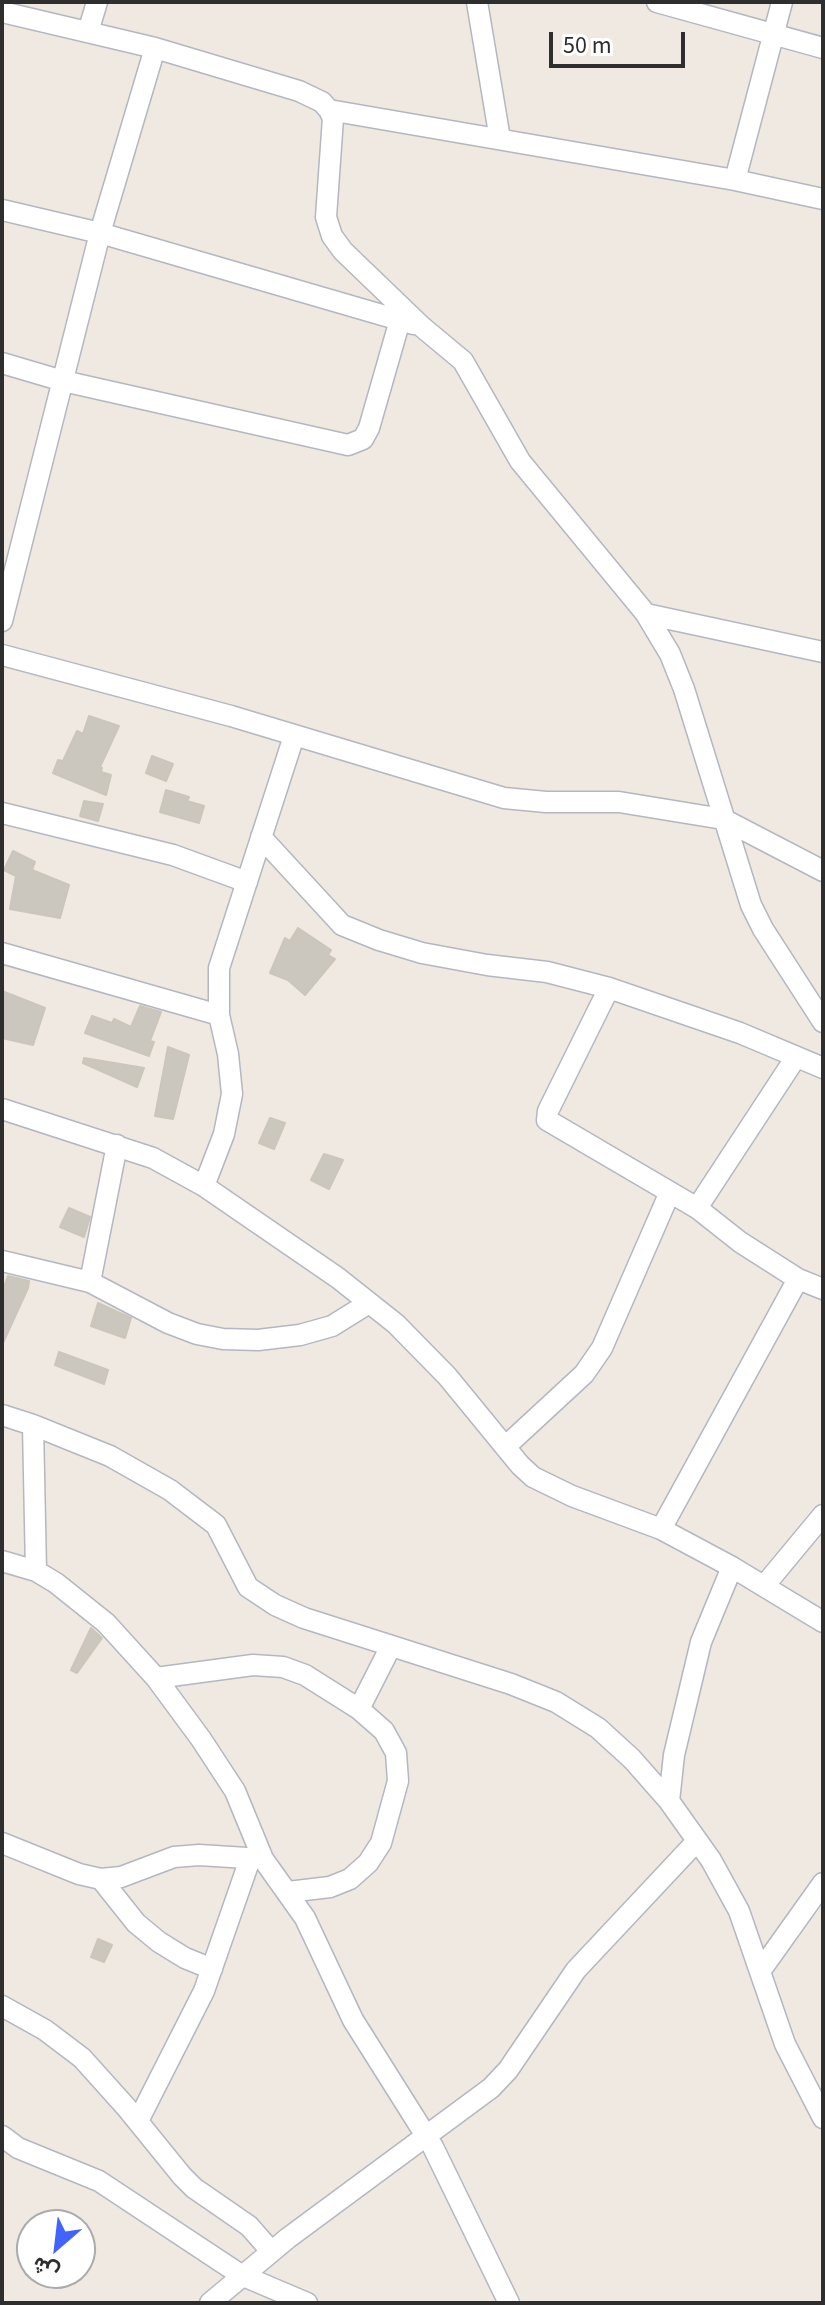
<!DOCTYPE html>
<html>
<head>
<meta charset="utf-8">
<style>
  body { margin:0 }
  #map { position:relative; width:825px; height:2305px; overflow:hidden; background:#efe9e1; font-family:"Source Sans 3",Vazirmatn,sans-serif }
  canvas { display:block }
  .frame { position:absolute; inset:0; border:4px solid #2e2e2e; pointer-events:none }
  .north { position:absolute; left:16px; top:2209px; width:80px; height:80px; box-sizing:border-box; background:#fff; border:2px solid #ababab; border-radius:50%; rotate:208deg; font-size:22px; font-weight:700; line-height:32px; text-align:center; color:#2e2e2e }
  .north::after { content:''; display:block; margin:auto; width:28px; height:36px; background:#4264fb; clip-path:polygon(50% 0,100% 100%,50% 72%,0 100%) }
  .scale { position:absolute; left:549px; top:32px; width:136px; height:36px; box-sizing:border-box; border:4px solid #2e2e2e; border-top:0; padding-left:10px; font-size:24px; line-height:28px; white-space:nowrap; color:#2e2e2e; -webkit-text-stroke:6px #fff; paint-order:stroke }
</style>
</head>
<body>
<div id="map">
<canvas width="825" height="2305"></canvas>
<div class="frame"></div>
<div class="north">ش</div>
<div class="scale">50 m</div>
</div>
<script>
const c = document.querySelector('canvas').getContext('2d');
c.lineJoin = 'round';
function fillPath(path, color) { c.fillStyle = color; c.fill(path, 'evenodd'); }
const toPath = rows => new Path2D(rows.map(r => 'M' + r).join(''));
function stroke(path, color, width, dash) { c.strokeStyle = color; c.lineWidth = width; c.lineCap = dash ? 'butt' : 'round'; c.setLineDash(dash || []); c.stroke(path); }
const building = toPath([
  [89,716,119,726,100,767,102,768,101,772,111,775,106,795,53,773,58,760,63,761,77,731,83,734,89,716],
  [152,756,173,764,166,781,146,773,152,756],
  [166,790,189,797,187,801,204,806,199,823,160,812,166,790],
  [84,801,103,804,98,821,80,816,84,801],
  [13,851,35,862,32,870,69,885,60,918,10,909,16,876,4,870,13,851],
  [298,928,331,950,328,955,335,959,305,995,288,980,270,973,285,938,290,941,298,928],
  [2,991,45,1008,33,1045,2,1038,2,991],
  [140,1006,161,1012,150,1041,154,1042,149,1056,85,1033,92,1016,112,1023,114,1019,131,1027,140,1006],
  [168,1047,189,1055,173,1119,155,1116,168,1047],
  [84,1058,144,1068,137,1087,83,1063,84,1058],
  [270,1118,285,1123,274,1149,259,1143,270,1118],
  [324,1154,343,1160,329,1189,311,1180,324,1154],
  [69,1208,90,1217,84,1237,60,1227,69,1208],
  [8,1276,29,1281,28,1288,2,1345,2,1292,8,1276],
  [98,1303,131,1318,125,1338,91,1326,98,1303],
  [59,1352,108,1370,104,1384,55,1365,59,1352],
  [91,1628,102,1638,77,1673,71,1670,91,1628],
  [98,1939,112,1945,104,1962,91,1957,98,1939]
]);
const minor = toPath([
  [477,2,500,139],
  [657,2,823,48],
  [2,12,155,48,299,91,322,102,329,110,333,118,326,217,332,236,343,251,421,326,463,361,520,461,646,614,670,654,684,689,751,905,763,929,823,1022],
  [88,32,97,2],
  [329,110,735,180,823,199],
  [735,180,782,2],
  [2,210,100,233,413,324],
  [2,363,63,381,348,445,363,439,369,428,400,320],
  [646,614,823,652],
  [2,621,100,233,155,48],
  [2,655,231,716,504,798,546,802,619,802,723,819,823,871],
  [2,813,173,855,247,882],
  [261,837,342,925,379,940,422,953,487,965,547,972,609,988,740,1033,823,1068],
  [2,953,219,1015],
  [609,988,548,1111,547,1120,697,1208,740,1242,798,1279,823,1289],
  [2,1109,153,1158,204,1186,338,1278,396,1324,447,1376,520,1465,533,1477,572,1496,661,1529,732,1567,823,1622],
  [204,1186,224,1134,232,1094,228,1054,219,1015,219,968,294,736],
  [697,1208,796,1057],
  [2,1261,90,1282,168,1323,197,1334,223,1339,258,1340,300,1335,332,1326,369,1303],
  [90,1282,117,1145],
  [2,1415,33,1425,110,1456,170,1490,216,1525,248,1587,275,1605,304,1618,511,1684,556,1702,598,1728,632,1759,669,1801,711,1860,739,1911,785,2044,823,2118],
  [33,1425,36,1571],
  [505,1447,584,1374,602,1348,670,1192],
  [661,1529,798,1279],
  [2,1561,36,1571,56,1583,106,1623,156,1678,201,1739,235,1791,263,1859,305,1918,353,2020,433,2147,509,2303],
  [764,1586,823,1515],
  [156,1678,253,1665,283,1667,305,1675,359,1709,384,1731,396,1753,398,1781,381,1843,368,1863,350,1879,330,1887,288,1892],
  [359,1709,391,1646],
  [669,1801,674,1755,701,1642,732,1567],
  [2,1843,79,1874,101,1879,121,1877,174,1857,199,1855,263,1859],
  [101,1879,136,1923,159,1942,185,1958,212,1969],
  [761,1970,823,1883],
  [2,2006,45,2030,82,2058,126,2107,182,2176,194,2188,249,2226,271,2251],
  [138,2121,204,1991,250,1859],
  [2,2136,18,2148,99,2181,241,2275,307,2303],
  [210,2303,288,2238,491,2088,508,2070,576,1970,697,1841]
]);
fillPath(building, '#cbc7bf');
stroke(building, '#cbc5ba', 2);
stroke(minor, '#b4b7c1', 23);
stroke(minor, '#fff', 20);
</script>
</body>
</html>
